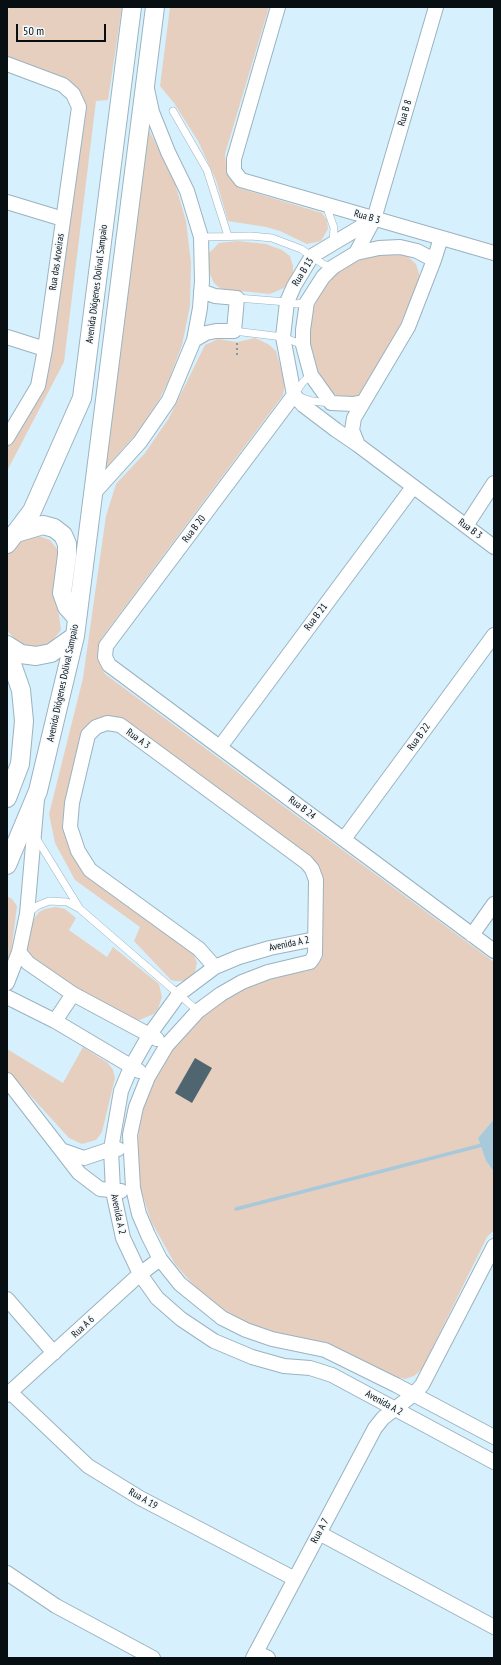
<!DOCTYPE html>
<html>
<head>
<meta charset="utf-8">
<style>
  body { margin:0 }
  #map { position:relative; width:501px; height:1665px; overflow:hidden; background:#d6f0fd; font-family:"PT Sans Narrow",sans-serif }
  canvas { display:block }
  .frame { position:absolute; inset:0; border:8px solid #070f13; pointer-events:none }
  .scale { position:absolute; left:16px; top:24px; width:90px; height:18px; box-sizing:border-box; border:2px solid #070f13; border-top:0; padding-left:5px; font-size:12px; line-height:14px; white-space:nowrap; color:#070f13; -webkit-text-stroke:3px #f4f9fc; paint-order:stroke }
</style>
</head>
<body>
<div id="map">
<canvas width="501" height="1665"></canvas>
<div class="frame"></div>
<div class="scale">50 m</div>
</div>
<script>
const c = document.querySelector('canvas').getContext('2d');
c.lineJoin = 'round';
function fillPath(path, color) { c.fillStyle = color; c.fill(path, 'evenodd'); }
const toPath = rows => new Path2D(rows.map(r => 'M' + r).join(''));
function stroke(path, color, width, dash) { c.strokeStyle = color; c.lineWidth = width; c.lineCap = dash ? 'butt' : 'round'; c.setLineDash(dash || []); c.stroke(path); }
function label(font, color, halo, rows, align = 'center') {
  c.font = font + ' "PT Sans Narrow",sans-serif'; c.lineWidth = 3; c.setLineDash([]); c.textBaseline = 'middle'; c.strokeStyle = halo; c.fillStyle = color; for (const [text, x, y, turn = 0] of rows) {
    c.save(); c.translate(x, y); c.rotate((+turn || 0) * Math.PI / 180); c.textAlign = isNaN(turn) ? turn : align; if (halo) c.strokeText(text, 0, 0); c.fillText(text, 0, 0); c.restore();
  }
}
const green = toPath([
  [9,7,122,7,108,100,96,101,64,362,7,471,7,448,42,388,83,101,7,58,7,14],
  [170,7,269,7,225,154,226,166,228,172,239,188,322,213,327,220,328,229,321,241,307,244,280,231,266,227,228,221,216,180,198,141,174,103,160,86],
  [146,124,174,180,186,221,191,263,190,306,182,345,168,382,159,400,137,433,103,471],
  [237,241,266,244,282,250,290,256,293,266,293,274,284,288,270,294,221,289,214,283,209,272,209,253,219,243],
  [378,254,401,254,407,256,416,264,420,277,395,337,361,394,351,398,341,398,333,393,324,381,313,362,309,341,313,309,323,289,338,272,357,261],
  [255,338,268,344,276,351,285,383,283,395,101,639,99,646,98,660,105,674,494,962,494,1119,478,1138,486,1161,494,1172,494,1230,487,1237,422,1369,414,1376,405,1379,396,1377,255,1326,224,1310,197,1289,175,1264,151,1221,141,1190,137,1154,140,1117,145,1100,169,1050,215,1003,260,981,292,973,308,971,315,962,319,880,120,719,91,723,81,734,62,824,65,834,87,874,194,955,197,963,195,972,185,981,175,981,171,980,134,941,140,927,75,880,55,843,49,814,83,678,106,516,116,484,145,453,169,418,205,345,218,339,237,342],
  [39,536,50,540,60,553,57,602,61,630,52,641,40,647,33,647,21,644,7,631,7,553,20,540],
  [7,896,12,899,17,906,11,953,7,964],
  [56,907,65,909,76,918,69,930,107,957,113,947,159,984,162,997,158,1009,154,1014,137,1021,37,966,27,952,30,925,39,912,45,909],
  [83,1047,108,1063,113,1070,115,1078,102,1132,96,1140,82,1144,69,1138,7,1070,7,1049,63,1083]
]);
const water = toPath([
  [494,1119,494,1172,486,1161,478,1138]
]);
const stream = toPath([
  [236,1209,494,1142]
]);
const building = toPath([
  [195,1058,212,1068,192,1103,175,1093]
]);
const path = toPath([
  [237,343,237,358]
]);
const service = toPath([
  [173,111,207,170,228,236],
  [326,205,334,228,333,243],
  [201,237,251,236,272,238,301,249,323,264,333,267],
  [237,298,287,302,297,304,307,302],
  [234,331,283,337,303,345],
  [311,375,303,382,294,395,312,401,331,403],
  [35,836,80,909],
  [27,914,37,906,49,901,67,902,80,909,198,1011]
]);
const minor = toPath([
  [278,7,234,159,234,171,241,180,494,253],
  [7,64,63,85,73,94,79,107,45,349,38,386,7,438],
  [7,202,63,219],
  [356,253,374,219,436,7],
  [7,337,45,349],
  [194,340,206,333,216,331,234,331,237,298,215,296,201,291],
  [294,395,106,646,105,657,109,665,494,951],
  [294,395,303,405,336,430,358,445,494,547],
  [294,395,283,337,287,302,294,286,312,256,374,219],
  [363,402,353,404,331,403,311,375,303,345,303,330,307,302,323,277,333,267,356,253,379,248,400,247,417,251,434,260],
  [358,445,352,430,354,418,408,327,434,260,441,238],
  [93,494,140,442,169,400,194,340,200,308,202,281,201,237,187,191,168,152,152,112,147,89],
  [466,526,494,483],
  [220,747,413,487],
  [344,839,494,635],
  [472,935,494,904],
  [315,939,270,948,239,957,215,967,179,994,150,1034,131,1067,121,1091,111,1149,113,1191,123,1238,140,1274,157,1298,181,1319,214,1341,252,1357,284,1366,310,1368,332,1375,494,1462],
  [19,952,28,963,73,994,157,1039],
  [215,967,199,949,90,870,78,851,70,827,72,803,88,735,96,727,107,723,120,725,306,862,312,869,316,880,315,954,313,958,310,962,268,972,242,982,221,994,198,1011,167,1045,148,1077,136,1107,130,1135,133,1188,139,1214,148,1235,160,1259,180,1284,222,1318,246,1330,272,1339,325,1350,396,1385,494,1437],
  [7,983,19,952,27,914,37,799],
  [7,997,55,1021,139,1071],
  [55,1021,73,994],
  [7,1080,79,1173,100,1189,121,1191],
  [64,1151,84,1158,111,1149,118,1149],
  [7,1299,54,1353],
  [10,1392,88,1466,140,1498,295,1579],
  [7,1395,140,1274,160,1259],
  [319,1533,494,1627],
  [7,1573,56,1606,153,1658],
  [256,1652,268,1658],
  [253,1658,375,1428,383,1418,414,1394,422,1385,494,1246]
]);
const tertiary = toPath([
  [16,533,43,525,54,528,63,535,67,544,67,555,62,593,67,607,77,618],
  [7,544,32,511,82,398,132,7],
  [7,645,21,654,36,656,51,653,75,636],
  [7,650,21,690,24,721,20,764,7,798],
  [7,865,38,791,75,636,155,7]
]);
const streetNames = [
  ["Rua B 8",405,113,-74],
  ["Rua B 3",367,217,16],
  ["Rua das Aroeiras",57,262,-82],
  ["Rua B 13",303,272,-58],
  ["Avenida Diógenes Dolival Sampaio",97,284,-83],
  ["Rua B 20",194,529,-53],
  ["Rua B 3",470,529,36],
  ["Rua B 21",316,617,-53],
  ["Avenida Diógenes Dolival Sampaio",63,683,-78],
  ["Rua B 22",419,737,-54],
  ["Rua A 3",138,739,36],
  ["Rua B 24",302,808,37],
  ["Avenida A 2",289,944,-12],
  ["Avenida A 2",118,1214,78],
  ["Rua A 6",83,1327,-43],
  ["Avenida A 2",384,1403,29],
  ["Rua A 19",143,1499,30],
  ["Rua A 7",320,1531,-62]
];
fillPath(green, '#e7cfbf');
fillPath(water, '#a8c9da');
stroke(stream, '#a8c9da', 3.5);
fillPath(building, '#4f6570');
stroke(service, '#9ab3bf', 8);
stroke(minor, '#9ab3bf', 16);
stroke(tertiary, '#9ab3bf', 20);
stroke(path, '#8699a2', 2, [2, 3]);
stroke(service, '#fff', 7);
stroke(minor, '#fff', 14);
stroke(tertiary, '#fff', 18);
label('10px', '#070f13', '#f4f9fc', streetNames);
</script>
</body>
</html>
